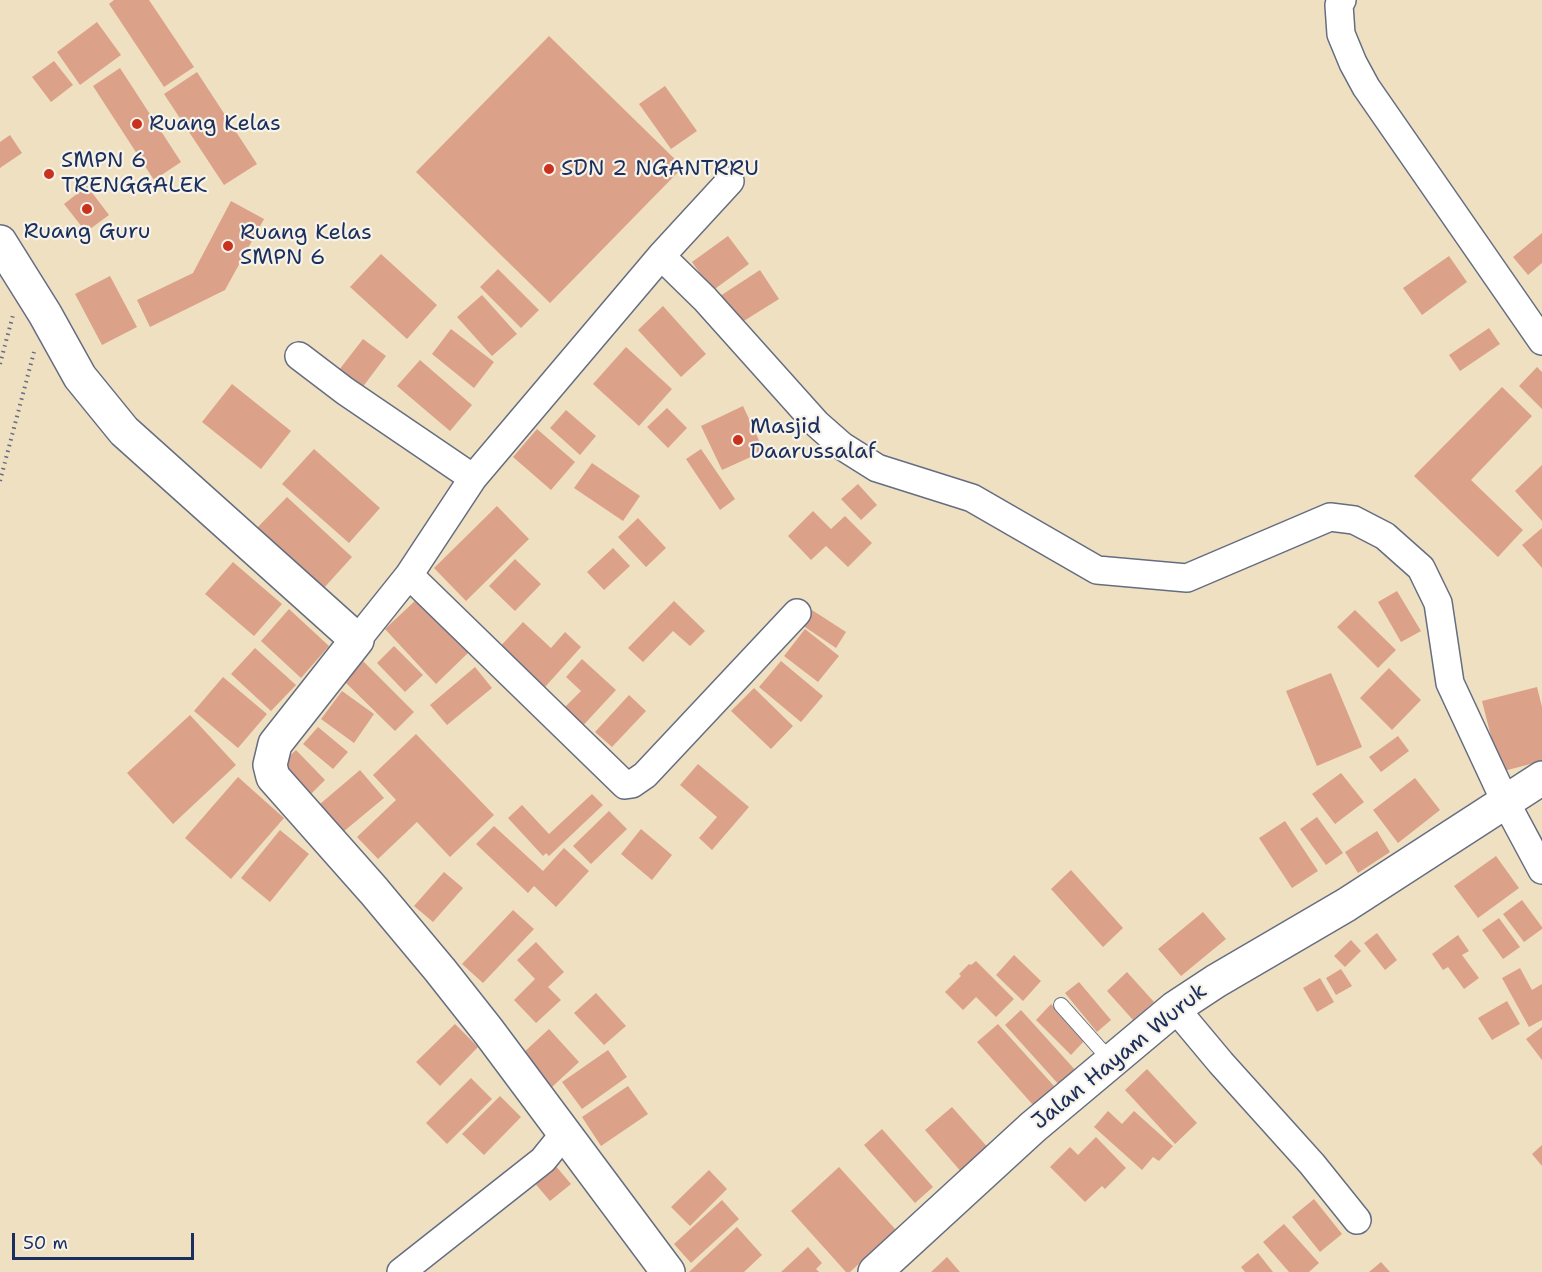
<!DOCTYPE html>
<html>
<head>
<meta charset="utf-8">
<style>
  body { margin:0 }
  #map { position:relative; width:1542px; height:1272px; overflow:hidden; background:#efe0c1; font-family:"Shantell Sans",sans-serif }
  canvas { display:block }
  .scale { position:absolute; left:12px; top:1233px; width:182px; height:27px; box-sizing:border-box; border:3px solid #1b2f5e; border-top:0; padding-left:8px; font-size:18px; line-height:21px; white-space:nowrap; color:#1b2f5e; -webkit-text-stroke:4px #f7f3e8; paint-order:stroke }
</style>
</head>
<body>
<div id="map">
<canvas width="1542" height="1272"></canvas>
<div class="scale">50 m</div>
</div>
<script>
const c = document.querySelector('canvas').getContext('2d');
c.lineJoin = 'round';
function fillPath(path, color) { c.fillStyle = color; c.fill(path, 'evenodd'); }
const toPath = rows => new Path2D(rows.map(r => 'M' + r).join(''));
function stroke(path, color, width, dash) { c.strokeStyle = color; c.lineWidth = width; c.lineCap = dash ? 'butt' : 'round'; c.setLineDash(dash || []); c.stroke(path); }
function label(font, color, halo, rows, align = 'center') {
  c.font = font + ' "Shantell Sans",sans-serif'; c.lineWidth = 4.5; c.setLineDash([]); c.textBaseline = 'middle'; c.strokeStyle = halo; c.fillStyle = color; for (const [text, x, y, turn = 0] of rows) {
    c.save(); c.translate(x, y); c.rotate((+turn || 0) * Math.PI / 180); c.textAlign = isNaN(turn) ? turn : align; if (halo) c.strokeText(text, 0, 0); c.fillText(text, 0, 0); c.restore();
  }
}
const building = toPath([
  [114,0,149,0,194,67,164,87,109,4],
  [97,22,121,55,80,85,57,52],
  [549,36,683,167,550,303,416,172],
  [54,61,73,85,51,102,32,77],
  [120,68,181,162,154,180,93,86],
  [197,72,257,164,224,185,164,94],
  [665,86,697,131,671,149,639,104],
  [10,135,22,153,0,168,0,142],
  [87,186,109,215,86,232,64,204],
  [231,201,264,219,225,290,150,327,137,300,193,273],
  [1542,233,1542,263,1528,275,1513,257],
  [728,236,749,264,712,291,692,262],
  [381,254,437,305,407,339,350,287],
  [1449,256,1467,282,1422,315,1403,288],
  [498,269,539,310,521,328,480,287],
  [760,270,779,299,739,324,720,296],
  [110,276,137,327,102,345,75,294],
  [482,295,517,334,492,356,457,317],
  [663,306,706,354,681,377,638,330],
  [1489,328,1500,344,1460,371,1449,355],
  [451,329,494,362,474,388,432,354],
  [363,339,386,356,362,388,339,370],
  [626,347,672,389,639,426,593,384],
  [420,360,472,405,450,431,397,386],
  [1537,367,1542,372,1542,409,1519,386],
  [232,384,291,431,261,469,202,422],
  [1502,387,1532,416,1471,480,1523,530,1498,557,1414,476],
  [743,406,764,451,722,470,701,426],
  [667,408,687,428,668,448,647,427],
  [566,410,596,436,580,455,550,428],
  [537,429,575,462,551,490,513,457],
  [314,449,380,508,349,543,282,484],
  [701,449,735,499,720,510,686,459],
  [592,463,640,496,623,521,574,488],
  [1542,465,1542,521,1515,491],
  [858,484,877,505,861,520,841,499],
  [287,497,352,557,323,589,257,528],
  [497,506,529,539,466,601,434,568],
  [813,511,831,529,845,516,872,543,848,567,826,546,811,560,788,536],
  [638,518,666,548,646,567,618,537],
  [1542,528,1542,568,1522,545],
  [613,548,630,566,604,590,587,572],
  [515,559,541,584,515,611,489,586],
  [233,562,282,604,254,636,205,594],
  [1397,591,1421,631,1401,642,1378,602],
  [418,598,469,652,436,684,385,629],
  [674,601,705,631,690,646,673,631,643,662,628,648],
  [289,609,329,646,301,678,261,641],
  [812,610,846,632,836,648,802,625],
  [1355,610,1396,650,1378,668,1337,627],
  [523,622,551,648,565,632,581,647,545,687,531,674,524,681,494,653],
  [805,629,839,656,818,682,784,656],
  [394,646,423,675,405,692,377,663],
  [255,648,296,685,271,711,231,674],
  [582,659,616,690,577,732,558,714,581,691,566,677],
  [363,661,414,712,395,731,343,680],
  [781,661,823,696,801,722,759,687],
  [475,667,492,688,447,725,430,705],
  [1389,668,1421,700,1392,730,1360,698],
  [1331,673,1362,747,1317,766,1286,691],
  [223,677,267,714,238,748,194,711],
  [1537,687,1542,707,1542,761,1500,772,1482,701],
  [754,688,793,726,771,749,731,711],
  [342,691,374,714,354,743,321,719],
  [629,695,646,711,612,747,595,732],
  [190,715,236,765,173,824,127,773],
  [318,727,348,752,333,769,303,744],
  [416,734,494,815,450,857,417,822,378,859,357,837,396,800,373,775],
  [1398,736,1409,751,1381,772,1369,757],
  [296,750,325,780,306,799,276,769],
  [698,764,749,807,712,850,699,838,717,817,680,785],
  [360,770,384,798,343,832,320,804],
  [1341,773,1364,802,1335,824,1312,794],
  [238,777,284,818,231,879,185,838],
  [1415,778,1440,810,1398,843,1373,810],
  [592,794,603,805,549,856,546,853,543,856,508,818,522,805,549,834],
  [609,811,627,829,591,864,573,846],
  [1317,817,1343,853,1326,865,1300,829],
  [1285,821,1318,871,1292,888,1259,838],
  [494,826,543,871,564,848,589,871,556,907,534,886,528,893,476,844],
  [641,829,672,855,652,880,621,854],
  [280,830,309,854,270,902,241,878],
  [1377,831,1390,852,1358,873,1345,852],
  [1496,856,1519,888,1478,918,1454,886],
  [1071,870,1123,928,1103,947,1051,889],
  [444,872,463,888,433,922,414,906],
  [1522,900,1542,927,1542,929,1524,942,1503,914],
  [513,910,534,929,483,983,462,964],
  [1203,912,1226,939,1181,976,1158,949],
  [1499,918,1520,947,1503,959,1482,930],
  [1377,933,1397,960,1385,970,1364,943],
  [1458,935,1469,951,1462,955,1479,978,1464,989,1448,967,1443,970,1432,954],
  [1351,940,1361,951,1345,967,1334,956],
  [536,942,564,972,548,987,561,1000,536,1023,514,1000,535,979,517,960],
  [1014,955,1041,981,1023,1001,996,975],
  [976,961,1014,999,996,1017,976,997,963,1010,945,992,961,976,959,974,969,964,971,965],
  [1520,968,1532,990,1542,984,1542,1020,1529,1027,1502,978],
  [1341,969,1352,986,1336,995,1326,978],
  [1127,972,1154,1002,1133,1020,1107,991],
  [1320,978,1334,1002,1317,1012,1303,988],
  [1079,982,1111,1020,1097,1032,1065,993],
  [596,993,626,1026,604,1045,574,1013],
  [1507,1001,1520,1024,1492,1040,1478,1018],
  [1051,1004,1086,1039,1071,1055,1036,1020],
  [1021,1010,1077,1072,1061,1087,1005,1025],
  [455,1024,478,1047,440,1086,416,1062],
  [998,1024,1054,1086,1033,1105,977,1042],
  [1542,1027,1542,1060,1526,1039],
  [549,1029,579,1062,552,1087,522,1054],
  [608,1050,627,1077,582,1109,562,1082],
  [1147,1069,1197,1123,1175,1144,1125,1090],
  [471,1078,492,1099,447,1144,426,1123],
  [628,1086,648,1114,601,1146,582,1117],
  [500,1096,521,1117,484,1155,462,1134],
  [952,1107,990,1150,963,1174,925,1130],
  [1108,1111,1122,1124,1134,1111,1173,1146,1159,1161,1153,1157,1142,1170,1094,1127],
  [882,1129,933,1187,915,1203,864,1145],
  [1096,1137,1126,1168,1105,1189,1102,1186,1085,1202,1050,1167,1070,1147,1078,1155],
  [1542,1145,1542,1166,1532,1154],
  [554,1164,571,1184,550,1201,533,1181],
  [839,1167,896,1230,850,1272,846,1272,791,1211],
  [709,1170,727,1189,690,1226,671,1207],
  [1314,1199,1342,1234,1320,1252,1292,1217],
  [722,1200,739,1219,691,1263,674,1244],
  [1284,1224,1319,1263,1309,1272,1289,1272,1263,1242],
  [737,1227,762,1255,744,1272,689,1272],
  [808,1247,822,1263,816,1269,819,1272,781,1272],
  [1258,1253,1273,1272,1245,1272,1241,1267],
  [947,1257,960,1272,931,1272],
  [1381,1262,1390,1272,1369,1272]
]);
const path = toPath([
  [0,364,13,315],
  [0,481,34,352]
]);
const service = toPath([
  [1061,1005,1111,1061]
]);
const minor = toPath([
  [1342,0,1339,5,1341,34,1353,63,1366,87,1542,341],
  [661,256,705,299,817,424,842,446,877,468,972,498,1097,570,1187,578,1330,517,1354,520,1385,536,1421,568,1438,603,1450,683,1505,801,1542,870],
  [299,356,345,391,473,478],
  [409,575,625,785,632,784,645,775,797,613],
  [357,640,409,575,473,478,661,256,730,181],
  [1175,1008,1221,1063,1312,1164,1357,1220],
  [401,1272,543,1160,564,1134]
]);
const tertiary = toPath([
  [0,242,45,314,80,377,124,431,357,640,275,744,270,765,273,777,374,891,440,970,489,1032,668,1272],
  [875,1272,1033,1127,1175,1008,1216,981,1346,905,1542,778]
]);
const markers = [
  [137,124,6,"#c8321e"],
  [549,169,6,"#c8321e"],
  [49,174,6,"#c8321e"],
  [87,209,6,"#c8321e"],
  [228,246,6,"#c8321e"],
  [738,440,6,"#c8321e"]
];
const poiNames = [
  ["Ruang Kelas",149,124],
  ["SMPN 6",61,161],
  ["TRENGGALEK",61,186],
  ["SDN 2 NGANTRRU",561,169],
  ["Ruang Guru",87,232,"center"],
  ["Ruang Kelas",240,233],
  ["SMPN 6",240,258],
  ["Masjid",750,427],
  ["Daarussalaf",750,452]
];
const streetNames = [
  ["Jalan Hayam Wuruk",1120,1057,-39]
];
fillPath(building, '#dca189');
stroke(service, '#656d81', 16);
stroke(minor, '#656d81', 30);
stroke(tertiary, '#656d81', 36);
stroke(path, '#656d81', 4, [1.5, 4.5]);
stroke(service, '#fff', 14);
stroke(minor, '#fff', 27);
stroke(tertiary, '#fff', 33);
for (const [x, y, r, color] of markers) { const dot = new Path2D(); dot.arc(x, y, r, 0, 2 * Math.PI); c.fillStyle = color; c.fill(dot); stroke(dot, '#f7f3e8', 2); }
label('22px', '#1b2f5e', '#f7f3e8', poiNames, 'left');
label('22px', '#1b2f5e', '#f7f3e8', streetNames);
</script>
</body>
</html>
